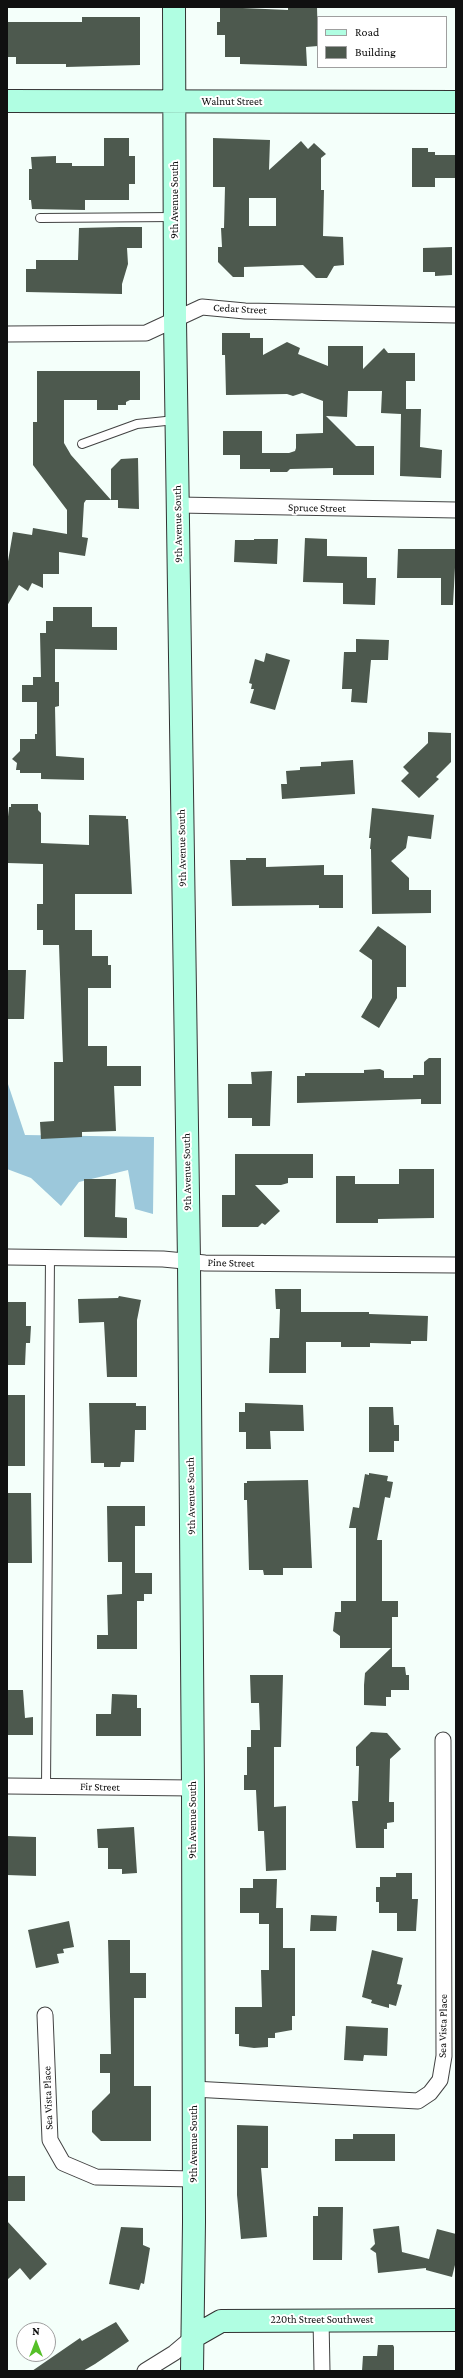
<!DOCTYPE html>
<html>
<head>
<meta charset="utf-8">
<style>
  body { margin:0 }
  #map { position:relative; width:463px; height:2378px; overflow:hidden; background:#f4fffa; font-family:"Crimson Pro",serif }
  canvas { display:block }
  .frame { position:absolute; inset:0; border:8px solid #101010; pointer-events:none }
  .legend { position:absolute; left:317px; top:16px; width:130px; height:52px; box-sizing:border-box; background:#fff; border:1px solid #9f9f9f; margin:0; padding:5px 7px; list-style:none; font-size:12px; color:#101010 }
  .legend li { display:flex; align-items:center; gap:8px; height:20px }
  .legend b { width:20px; border:1px solid #9f9f9f }
  .north { position:absolute; left:16px; top:2322px; width:40px; height:40px; box-sizing:border-box; background:#fff; border:1px solid #9f9f9f; border-radius:50%; rotate:0deg; font-size:11px; font-weight:700; line-height:16px; text-align:center; color:#101010 }
  .north::after { content:''; display:block; margin:auto; width:14px; height:18px; background:#55c028; clip-path:polygon(50% 0,100% 100%,50% 72%,0 100%) }
</style>
</head>
<body>
<div id="map">
<canvas width="463" height="2378"></canvas>
<div class="frame"></div>
<ul class="legend">
<li><b style="height:5px;background:#b0fee2"></b>Road</li>
<li><b style="height:11px;background:#4d594e"></b>Building</li>
</ul>
<div class="north">N</div>
</div>
<script>
const c = document.querySelector('canvas').getContext('2d');
c.lineJoin = 'round';
function fillPath(path, color) { c.fillStyle = color; c.fill(path, 'evenodd'); }
const toPath = rows => new Path2D(rows.map(r => 'M' + r).join(''));
function stroke(path, color, width, dash) { c.strokeStyle = color; c.lineWidth = width; c.lineCap = dash ? 'butt' : 'round'; c.setLineDash(dash || []); c.stroke(path); }
function label(font, color, halo, rows, align = 'center') {
  c.font = font + ' "Crimson Pro",serif'; c.lineWidth = 4; c.setLineDash([]); c.textBaseline = 'middle'; c.strokeStyle = halo; c.fillStyle = color; for (const [text, x, y, turn = 0] of rows) {
    c.save(); c.translate(x, y); c.rotate((+turn || 0) * Math.PI / 180); c.textAlign = isNaN(turn) ? turn : align; if (halo) c.strokeText(text, 0, 0); c.fillText(text, 0, 0); c.restore();
  }
}
const forest = toPath([
  [7,1081,25,1135,154,1137,153,1214,135,1209,128,1170,79,1182,61,1206,31,1178,7,1169]
]);
const building = toPath([
  [220,7,288,10,288,7,317,7,318,46,306,47,307,66,240,64,240,57,225,57,225,35,217,35,217,22,220,22],
  [82,17,140,17,140,65,66,67,66,64,16,64,16,57,7,57,7,22,82,22],
  [104,138,129,138,129,156,135,156,135,184,129,184,129,200,85,200,85,210,32,209,31,200,29,200,29,169,32,169,31,157,56,156,56,163,72,163,72,166,104,166],
  [213,138,270,140,269,170,301,141,308,149,314,143,326,154,321,158,321,190,324,190,323,236,343,237,344,265,334,266,327,278,316,278,303,265,244,267,244,277,233,277,218,262,218,247,222,247,221,228,224,228,225,187,213,187],
  [249,198,276,198,276,226,249,226],
  [412,148,428,148,428,152,435,152,435,155,456,155,456,178,435,178,435,187,412,187],
  [120,227,142,227,142,248,127,248,128,264,122,284,122,294,26,292,26,269,36,269,36,260,78,260,79,228],
  [452,247,452,275,435,276,435,272,423,272,423,248],
  [222,333,250,333,250,338,263,338,263,355,287,342,300,348,298,354,328,366,328,346,363,346,363,369,384,348,388,353,415,353,415,381,406,381,406,409,421,409,420,447,442,450,441,478,400,476,401,414,381,413,382,391,348,391,347,417,326,416,356,446,374,446,374,475,333,475,333,468,290,469,287,472,270,472,270,469,240,469,240,455,223,455,223,431,262,431,262,453,289,453,295,451,296,448,296,434,323,433,323,401,302,393,293,396,287,394,226,395,225,355,222,355],
  [37,371,140,371,140,400,130,400,126,402,126,405,118,405,118,410,97,410,97,400,64,400,64,443,71,455,111,500,86,500,84,503,82,537,88,538,85,556,59,552,59,574,43,574,43,588,32,583,28,591,19,585,7,606,7,567,13,532,32,535,33,528,67,534,67,510,33,465,33,422,37,422],
  [138,458,139,509,118,508,118,500,111,500,111,469,121,459],
  [305,538,327,539,327,556,367,557,367,578,376,578,375,605,343,604,343,583,303,582],
  [254,539,278,539,277,564,234,562,235,540,254,540],
  [398,549,456,549,453,605,441,605,441,578,397,578],
  [53,607,92,607,92,627,117,627,117,650,55,649,55,682,59,682,59,706,55,707,56,756,84,758,84,780,41,779,41,773,20,773,20,770,16,770,17,763,12,759,20,751,20,739,35,739,35,734,37,734,37,702,22,702,22,685,33,685,33,677,41,677,40,633,46,633,46,621,53,621],
  [356,639,389,640,388,660,371,660,367,703,351,702,352,689,342,689,344,652,356,652],
  [266,653,290,660,275,710,250,703,254,689,251,689,252,684,249,683,255,659,264,662],
  [428,732,451,733,451,762,436,777,439,779,419,798,401,781,409,773,403,767,428,743],
  [353,760,355,794,282,799,281,784,287,784,286,771,300,770,300,767,321,766,321,762],
  [11,804,38,804,38,810,41,813,41,843,89,845,89,815,126,816,126,819,128,819,132,894,75,894,75,930,92,930,92,956,108,956,108,965,111,965,111,988,88,988,88,1046,107,1046,107,1066,141,1066,141,1086,114,1086,116,1131,82,1132,82,1137,41,1139,40,1122,54,1121,54,1062,63,1062,59,945,43,945,43,930,37,930,37,904,43,904,43,864,7,863,7,826,9,807,11,807],
  [372,808,434,815,431,839,408,836,406,848,391,861,409,878,409,890,431,890,431,913,372,914,371,849,370,849,371,838,369,838],
  [246,858,266,858,266,867,324,865,324,875,343,875,343,908,319,908,319,905,232,906,230,860,246,860],
  [378,926,406,946,406,987,397,987,397,998,379,1028,361,1017,372,998,372,960,359,951],
  [7,970,26,970,24,1019,7,1019],
  [429,1058,441,1058,441,1104,421,1104,421,1099,297,1103,297,1076,305,1076,305,1073,364,1073,364,1070,380,1069,384,1071,384,1078,413,1078,413,1075,424,1075,424,1062],
  [272,1071,270,1126,252,1126,252,1118,228,1118,228,1084,252,1084,251,1072],
  [235,1154,313,1154,313,1178,288,1178,288,1183,281,1185,255,1185,280,1211,265,1225,262,1223,258,1227,222,1227,222,1195,235,1195],
  [399,1169,434,1169,434,1218,378,1219,378,1223,336,1223,336,1176,355,1176,355,1184,399,1184],
  [84,1179,116,1179,115,1217,127,1218,127,1238,84,1237],
  [275,1289,301,1289,301,1312,369,1312,369,1314,428,1316,427,1341,411,1341,411,1344,370,1343,370,1347,341,1347,341,1342,306,1342,306,1373,269,1373,270,1338,279,1338,280,1309,276,1309],
  [119,1296,141,1300,137,1320,137,1377,107,1377,104,1322,79,1323,78,1299,118,1298],
  [7,1302,26,1302,26,1326,31,1326,30,1343,26,1343,25,1365,7,1365],
  [7,1395,25,1395,25,1466,7,1466],
  [89,1403,136,1403,136,1406,146,1406,146,1430,135,1430,134,1462,121,1462,120,1467,104,1467,104,1463,91,1463],
  [245,1403,303,1405,304,1431,270,1431,271,1449,246,1449,246,1432,239,1432,239,1412,245,1412],
  [369,1407,393,1407,394,1425,399,1425,399,1441,394,1441,394,1452,369,1452],
  [369,1473,388,1476,387,1481,393,1482,390,1498,385,1497,377,1540,382,1540,382,1601,398,1601,398,1617,392,1617,392,1667,405,1667,406,1675,409,1675,409,1690,391,1690,391,1697,386,1697,386,1706,364,1705,364,1685,365,1673,391,1648,340,1648,340,1636,333,1631,335,1612,341,1612,341,1601,356,1601,356,1528,349,1528,353,1507,359,1508,365,1474,369,1475],
  [308,1480,312,1568,283,1568,283,1575,264,1575,263,1570,249,1570,247,1500,244,1500,244,1483,247,1483,247,1481],
  [7,1493,31,1493,32,1563,7,1563],
  [107,1506,145,1506,145,1526,135,1526,135,1573,152,1573,152,1594,144,1594,144,1601,137,1601,137,1649,97,1649,97,1635,108,1635,107,1595,122,1594,122,1562,108,1562],
  [250,1675,283,1675,281,1747,274,1747,274,1807,286,1806,286,1870,266,1871,264,1831,258,1831,256,1790,244,1790,244,1775,247,1775,247,1747,251,1747,251,1730,260,1730,259,1703,251,1703],
  [7,1690,23,1690,25,1718,33,1717,33,1735,7,1735],
  [112,1694,137,1695,137,1708,141,1708,141,1736,96,1736,96,1714,111,1714],
  [371,1732,387,1733,401,1749,390,1759,389,1802,394,1802,394,1822,387,1823,387,1829,384,1829,384,1848,356,1848,352,1801,358,1801,359,1766,356,1766,356,1747],
  [134,1827,137,1873,122,1874,122,1869,108,1869,108,1848,98,1848,97,1829],
  [7,1836,36,1837,36,1876,7,1875],
  [396,1873,412,1873,412,1899,418,1899,416,1931,397,1931,397,1913,379,1913,379,1902,376,1902,376,1887,380,1887,380,1877,396,1877],
  [253,1879,277,1879,276,1908,283,1908,283,1948,295,1948,295,2016,292,2016,292,2030,275,2033,275,2038,268,2038,268,2047,254,2048,239,2046,239,2034,235,2034,235,2007,262,2007,261,1970,269,1970,269,1924,259,1924,259,1913,240,1913,240,1888,253,1888],
  [311,1915,337,1916,336,1931,310,1931],
  [69,1921,74,1947,63,1949,64,1953,57,1954,59,1963,36,1968,28,1930],
  [108,1940,130,1940,130,1973,146,1973,146,1998,134,1998,134,2086,151,2086,151,2141,101,2141,92,2132,92,2111,110,2093,110,2073,100,2073,100,2054,111,2054],
  [372,1950,403,1958,397,1984,402,1985,396,2006,389,2004,389,2008,371,2003,372,2000,362,1997],
  [346,2026,388,2028,387,2056,364,2055,363,2061,344,2060],
  [237,2125,268,2126,268,2168,261,2168,267,2237,241,2239,237,2195],
  [353,2134,395,2134,395,2161,335,2161,335,2139,353,2139],
  [7,2176,25,2176,25,2201,7,2201],
  [318,2207,343,2207,342,2260,313,2260,313,2216,318,2216],
  [7,2221,47,2264,30,2280,20,2268,7,2280],
  [399,2226,402,2252,429,2259,437,2229,456,2234,456,2261,452,2277,426,2270,426,2268,378,2273,376,2253,370,2249,375,2244,373,2229],
  [121,2227,143,2228,143,2245,150,2248,144,2284,141,2283,139,2290,109,2284],
  [116,2322,129,2341,95,2364,83,2371,32,2371,80,2338,82,2341],
  [378,2345,393,2345,394,2347,394,2371,362,2371,363,2356,377,2356]
]);
const lane = toPath([
  [40,218,174,217],
  [82,444,137,424,175,420],
  [46,1786,50,1257]
]);
const street = toPath([
  [7,334,146,333,202,307,245,311,456,315],
  [178,505,456,510],
  [7,1257,163,1259,205,1263,456,1265],
  [7,1786,193,1788],
  [45,2015,50,2140,63,2163,96,2177,194,2179],
  [193,2089,418,2101,430,2093,440,2080,444,2056,443,1740],
  [321,2319,322,2371],
  [145,2371,174,2353,193,2337]
]);
const secondary = toPath([
  [174,7,175,320,189,1262,193,1788,194,2222,192,2371],
  [7,101,456,102],
  [193,2337,221,2321,456,2320]
]);
const streetNames = [
  ["Walnut Street",232,102],
  ["9th Avenue South",175,200,-90],
  ["Cedar Street",240,309,3],
  ["Spruce Street",317,508,1],
  ["9th Avenue South",178,524,-91],
  ["9th Avenue South",182,848,-91],
  ["9th Avenue South",187,1172,-91],
  ["Pine Street",231,1263,1],
  ["9th Avenue South",191,1496,-91],
  ["Fir Street",100,1787,1],
  ["9th Avenue South",193,1820,-90],
  ["Sea Vista Place",443,2026,-89],
  ["Sea Vista Place",48,2098,-92],
  ["9th Avenue South",194,2144,-90],
  ["220th Street Southwest",322,2320]
];
fillPath(forest, '#9cc8db');
fillPath(building, '#4d594e');
stroke(lane, '#434343', 10);
stroke(street, '#434343', 17);
stroke(secondary, '#323232', 24);
stroke(lane, '#fff', 8);
stroke(street, '#fff', 15);
stroke(secondary, '#b0fee2', 22);
label('11px', '#101010', '#fff', streetNames);
</script>
</body>
</html>
